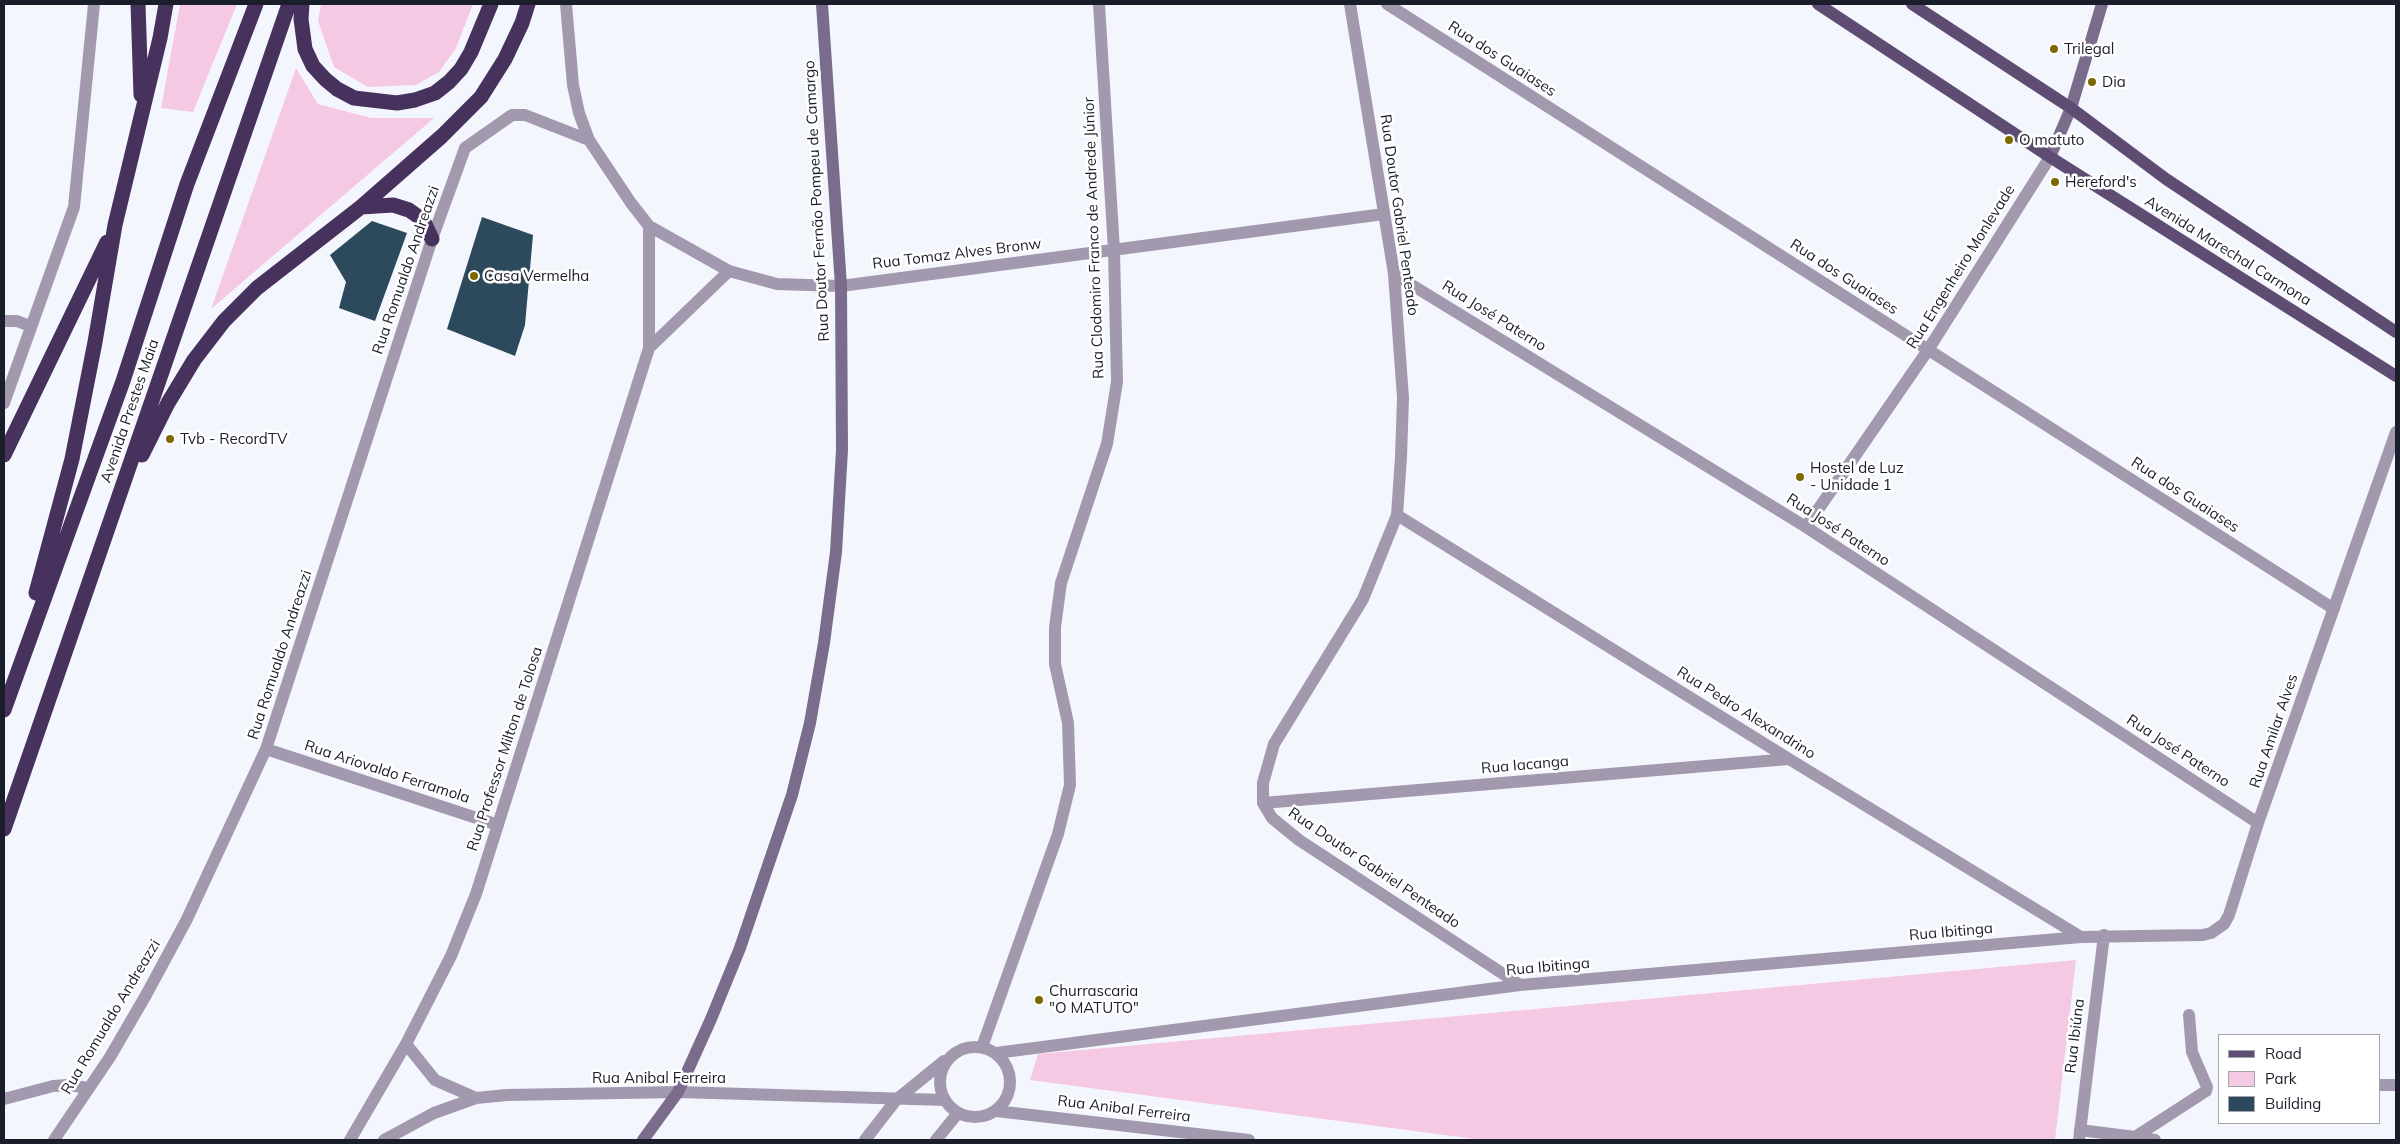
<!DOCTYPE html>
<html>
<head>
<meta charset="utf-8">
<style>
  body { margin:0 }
  #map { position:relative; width:2400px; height:1144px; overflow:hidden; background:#f4f6fd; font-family:Mulish,sans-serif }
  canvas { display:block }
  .frame { position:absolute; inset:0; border:5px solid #1a1e2a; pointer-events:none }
  .legend { position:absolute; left:2218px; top:1034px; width:162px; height:90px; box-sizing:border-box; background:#fff; border:1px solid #a3a5aa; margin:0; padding:6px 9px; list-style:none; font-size:15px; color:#1a1e2a }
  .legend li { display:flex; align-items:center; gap:10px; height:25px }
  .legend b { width:25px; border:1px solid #a3a5aa }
</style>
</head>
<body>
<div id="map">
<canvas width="2400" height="1144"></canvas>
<div class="frame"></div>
<ul class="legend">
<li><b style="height:6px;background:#5f4c73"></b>Road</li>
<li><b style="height:14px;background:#f5c9e4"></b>Park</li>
<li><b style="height:14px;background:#2c4a5c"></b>Building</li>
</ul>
</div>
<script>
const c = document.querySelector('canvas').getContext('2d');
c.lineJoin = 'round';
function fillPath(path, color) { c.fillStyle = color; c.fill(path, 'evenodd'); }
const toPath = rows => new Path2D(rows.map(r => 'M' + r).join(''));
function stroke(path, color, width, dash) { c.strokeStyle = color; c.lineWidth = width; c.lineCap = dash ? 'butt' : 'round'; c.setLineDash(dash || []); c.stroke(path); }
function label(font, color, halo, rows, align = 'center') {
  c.font = font + ' Mulish,sans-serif'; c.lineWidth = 5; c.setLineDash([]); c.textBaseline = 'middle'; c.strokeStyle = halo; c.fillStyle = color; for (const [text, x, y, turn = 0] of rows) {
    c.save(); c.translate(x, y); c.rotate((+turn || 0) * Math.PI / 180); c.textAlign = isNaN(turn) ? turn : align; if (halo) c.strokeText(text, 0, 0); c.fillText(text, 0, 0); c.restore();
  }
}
const green = toPath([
  [180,4,237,4,193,112,161,108],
  [321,4,473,4,456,48,439,72,416,85,368,87,334,67,318,21],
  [296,68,318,104,371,118,434,118,211,309],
  [2076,960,2055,1140,1482,1140,1030,1080,1038,1054]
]);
const building = toPath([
  [482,217,533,235,525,325,515,356,447,329],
  [372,221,407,233,375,321,339,308,346,282,330,255]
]);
const lane = toPath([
  [4,321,17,321,30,326],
  [2379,1085,2396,1085],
  [2080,1130,2135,1137,2206,1091,2207,1087,2192,1052,2189,1015],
  [2135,1137,2155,1140]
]);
const street = toPath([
  [566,4,573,85,579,113,589,140,631,203,649,226,729,271,777,284,841,286,1384,214],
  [1350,4,1394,274,1403,398,1401,457,1397,515,1363,599,1274,744,1263,783,1263,803,1272,818,1299,840,1520,985],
  [1387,4,2334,609],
  [1394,274,1806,527,2258,823],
  [649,348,729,271],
  [4,403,74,207,94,4],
  [1397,515,1789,759,2081,937],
  [1806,527,1928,350,2050,157],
  [266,749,498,825],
  [1263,803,1789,759],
  [406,1044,435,1080,476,1098],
  '940 1082a35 35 0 1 1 70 0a35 35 0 1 1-70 0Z',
  [982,1047,1058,834,1070,785,1068,723,1055,664,1055,627,1061,583,1107,444,1117,382,1114,250,1099,4],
  [996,1053,1520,985,2081,937,2203,935,2211,933,2224,924,2229,915,2258,823,2396,432],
  [4,1099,53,1086,68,1085,89,1088],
  [996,1111,1249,1140],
  [54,1140,110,1057,146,995,186,921,266,749,432,239,465,148,512,115,525,115,589,140],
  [350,1140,406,1044,451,956,476,894,649,348,649,226],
  [384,1140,434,1113,476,1098,507,1095,678,1092,945,1100],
  [865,1140,896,1100,944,1061],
  [936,1140,958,1113],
  [2079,1140,2104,935]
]);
const secondary = toPath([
  [2050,157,2071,108,2102,4],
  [643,1140,678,1092,711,1019,740,948,792,795,810,723,824,643,836,552,842,450,841,286,822,4]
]);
const primary = toPath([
  [1818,4,2050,157,2396,376],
  [1912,4,2071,108,2166,179,2396,332]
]);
const highway = toPath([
  [138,4,141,95],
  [302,4,301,19,305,49,313,66,325,79,337,89,354,98,397,103,415,100,435,93,449,82,461,69,471,52,491,4],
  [361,207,393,205,409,210,423,220,432,239],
  [4,455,107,242],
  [142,455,168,403,194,360,224,321,257,288,361,207,442,136,481,97,505,59,522,23,528,4],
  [36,593,72,459,95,342,115,225,160,38,166,4],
  [4,710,123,381,187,184,256,4],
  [4,829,289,4]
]);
const markers = [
  [2054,49,5,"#7c6900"],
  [2092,82,5,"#7c6900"],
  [2009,140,5,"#7c6900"],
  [2055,182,5,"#7c6900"],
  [474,276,5,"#7c6900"],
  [170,439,5,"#7c6900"],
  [1800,477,5,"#7c6900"],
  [1039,1000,5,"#7c6900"]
];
const poiNames = [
  ["Trilegal",2064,49],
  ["Dia",2102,82],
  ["O matuto",2019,140],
  ["Hereford's",2065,182],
  ["Casa Vermelha",484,276],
  ["Tvb - RecordTV",180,439],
  ["Hostel de Luz",1810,468],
  ["- Unidade 1",1810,485],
  ["Churrascaria",1049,991],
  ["\"O MATUTO\"",1049,1008]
];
const streetNames = [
  ["Rua dos Guaiases",1502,59,33],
  ["Rua Doutor Fernão Pompeu de Camargo",817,201,-93],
  ["Rua Doutor Gabriel Penteado",1399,215,82],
  ["Rua Clodomiro Franco de Andrede Júnior",1094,238,-92],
  ["Avenida Marechal Carmona",2228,251,32],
  ["Rua Tomaz Alves Bronw",957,254,-7],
  ["Rua Engenheiro Monlevade",1961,267,-58],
  ["Rua Romualdo Andreazzi",406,270,-71],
  ["Rua dos Guaiases",1844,277,33],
  ["Rua José Paterno",1494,316,32],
  ["Avenida Prestes Maia",130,411,-71],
  ["Rua dos Guaiases",2185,495,33],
  ["Rua José Paterno",1838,530,33],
  ["Rua Romualdo Andreazzi",280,655,-72],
  ["Rua Pedro Alexandrino",1746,713,32],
  ["Rua Amilar Alves",2274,731,-71],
  ["Rua Professor Milton de Tolosa",505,749,-72],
  ["Rua José Paterno",2178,751,33],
  ["Rua Iacanga",1525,765,-5],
  ["Rua Ariovaldo Ferramola",387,772,18],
  ["Rua Doutor Gabriel Penteado",1374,868,34],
  ["Rua Ibitinga",1951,932,-5],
  ["Rua Ibitinga",1548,967,-5],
  ["Rua Romualdo Andreazzi",111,1017,-59],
  ["Rua Ibiúna",2075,1036,-83],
  ["Rua Anibal Ferreira",659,1078],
  ["Rua Anibal Ferreira",1124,1109,7]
];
fillPath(green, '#f5c9e4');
fillPath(building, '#2c4a5c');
stroke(lane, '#a399af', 12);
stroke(street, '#a399af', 12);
stroke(secondary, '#7b6c8c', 12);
stroke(primary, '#5f4c73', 12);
stroke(highway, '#47315d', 15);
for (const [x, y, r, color] of markers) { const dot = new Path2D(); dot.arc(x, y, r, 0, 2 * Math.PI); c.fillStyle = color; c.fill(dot); stroke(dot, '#fff', 2); }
label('15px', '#1a1e2a', '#fff', poiNames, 'left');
label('15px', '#1a1e2a', '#fff', streetNames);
</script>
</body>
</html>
